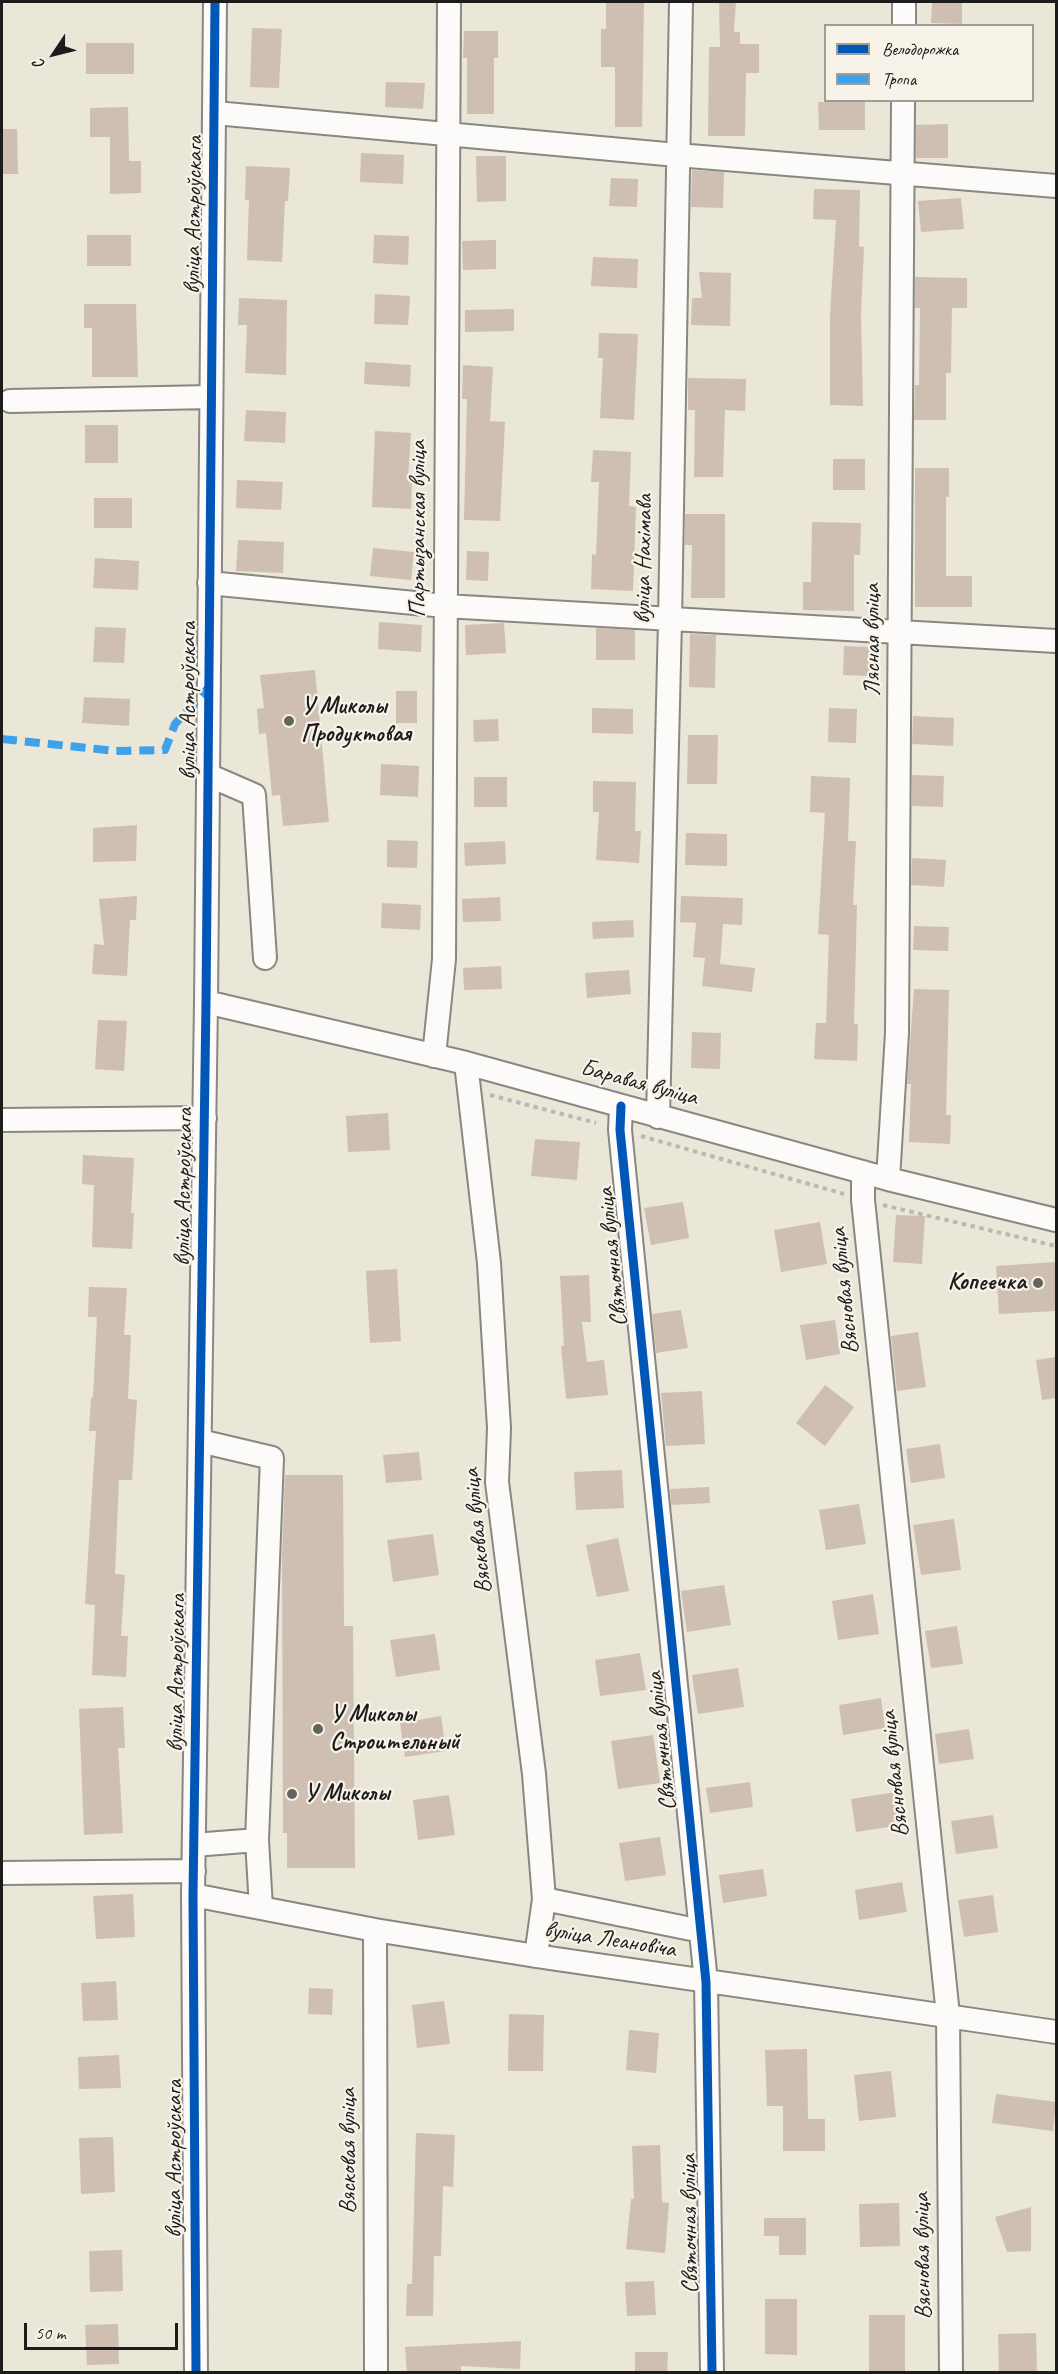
<!DOCTYPE html>
<html>
<head>
<meta charset="utf-8">
<style>
  body { margin:0 }
  #map { position:relative; width:1058px; height:2374px; overflow:hidden; background:#eae6d8; font-family:Caveat,sans-serif }
  canvas { display:block }
  .frame { position:absolute; inset:0; border:3px solid #1c1c1c; pointer-events:none }
  .legend { position:absolute; left:824px; top:24px; width:210px; height:78px; box-sizing:border-box; background:#f7f3e8; border:2px solid #9f9d96; margin:0; padding:8px 10px; list-style:none; font-size:18px; color:#1c1c1c }
  .legend li { display:flex; align-items:center; gap:12px; height:30px }
  .legend b { width:30px; border:2px solid #9f9d96 }
  .north { position:absolute; left:24px; top:24px; width:60px; height:60px; -webkit-text-stroke:4px #f7f3e8; paint-order:stroke; rotate:235deg; font-size:16px; font-weight:700; line-height:24px; text-align:center; color:#1c1c1c }
  .north::after { content:''; display:block; margin:auto; width:21px; height:27px; background:#1c1c1c; clip-path:polygon(50% 0,100% 100%,50% 72%,0 100%) }
  .scale { position:absolute; left:24px; top:2323px; width:154px; height:27px; box-sizing:border-box; border:3px solid #1c1c1c; border-top:0; padding-left:8px; font-size:18px; line-height:21px; white-space:nowrap; color:#1c1c1c; -webkit-text-stroke:4px #f7f3e8; paint-order:stroke }
</style>
</head>
<body>
<div id="map">
<canvas width="1058" height="2374"></canvas>
<div class="frame"></div>
<ul class="legend">
<li><b style="height:8px;background:#0057b8"></b>Велодорожка</li>
<li><b style="height:8px;background:#3da2ea"></b>Тропа</li>
</ul>
<div class="north">С</div>
<div class="scale">50 m</div>
</div>
<script>
const c = document.querySelector('canvas').getContext('2d');
c.lineJoin = 'round';
function fillPath(path, color) { c.fillStyle = color; c.fill(path, 'evenodd'); }
const toPath = rows => new Path2D(rows.map(r => 'M' + r).join(''));
function stroke(path, color, width, dash) { c.strokeStyle = color; c.lineWidth = width; c.lineCap = dash ? 'butt' : 'round'; c.setLineDash(dash || []); c.stroke(path); }
function label(font, color, halo, rows, align = 'center') {
  c.font = font + ' Caveat,sans-serif'; c.lineWidth = 4.5; c.setLineDash([]); c.textBaseline = 'middle'; c.strokeStyle = halo; c.fillStyle = color; for (const [text, x, y, turn = 0] of rows) {
    c.save(); c.translate(x, y); c.rotate((+turn || 0) * Math.PI / 180); c.textAlign = isNaN(turn) ? turn : align; if (halo) c.strokeText(text, 0, 0); c.fillText(text, 0, 0); c.restore();
  }
}
const building = toPath([
  [606,2,644,2,642,127,615,127,615,67,601,67,601,29,606,29],
  [719,2,736,2,734,32,740,32,740,44,759,44,759,73,746,73,745,136,708,136,709,47,720,47],
  [932,2,962,2,962,24,931,23],
  [252,28,282,29,279,88,250,87],
  [464,31,498,31,498,58,494,58,494,114,467,114,467,58,463,58],
  [86,43,134,43,134,74,86,74],
  [386,82,425,83,423,109,385,107],
  [818,102,865,102,865,130,819,130],
  [128,107,129,161,141,161,141,193,110,194,110,137,90,137,90,108],
  [948,124,948,158,916,158,916,125],
  [2,129,17,129,18,174,2,174],
  [361,153,404,155,403,184,360,182],
  [476,156,506,156,506,201,477,202],
  [246,166,290,168,288,201,285,201,282,262,247,260,249,200,245,200],
  [692,170,724,172,723,208,691,207],
  [611,178,638,179,637,207,609,206],
  [814,189,860,190,859,246,864,247,861,314,863,406,830,405,830,314,836,220,813,219],
  [961,198,964,229,921,232,918,201],
  [87,235,131,235,131,266,87,266],
  [374,235,409,236,408,265,373,263],
  [496,240,496,269,463,270,462,241],
  [593,257,638,259,637,288,591,286],
  [699,272,731,273,730,326,691,325,692,298,702,298],
  [915,277,967,278,967,308,952,308,951,373,946,373,946,420,914,420,915,385,919,385,920,308,915,308],
  [375,294,410,296,408,325,374,324],
  [239,298,287,300,286,375,245,373,247,325,238,325],
  [84,304,136,304,138,377,92,377,92,328,84,328],
  [514,309,514,331,465,332,465,310],
  [599,333,638,334,634,420,600,418,603,358,598,358],
  [365,362,411,365,410,387,364,384],
  [463,365,493,367,490,421,505,422,500,521,464,520,467,399,462,399],
  [688,378,746,379,745,411,725,410,723,477,694,477,695,410,688,410],
  [246,410,286,412,285,443,244,441],
  [85,425,118,425,118,463,85,463],
  [375,431,411,433,408,479,412,479,411,509,372,507],
  [593,450,631,452,629,506,636,507,633,591,591,589,592,554,596,555,599,482,591,482],
  [833,459,865,459,865,490,833,490],
  [915,468,949,468,949,497,946,497,946,576,972,576,972,607,915,607],
  [237,480,283,482,281,510,236,508],
  [94,498,132,498,132,528,94,528],
  [685,514,725,514,725,598,691,598,692,545,685,545],
  [812,522,861,523,860,555,854,555,854,611,803,610,803,582,811,582],
  [238,540,284,542,283,573,236,571],
  [373,548,414,552,411,580,370,576],
  [467,551,489,552,488,581,466,580],
  [95,558,139,561,138,590,93,588],
  [379,622,422,625,421,652,378,649],
  [504,623,506,653,466,655,465,625],
  [95,627,126,628,124,663,93,662],
  [596,628,635,630,635,660,596,660],
  [690,634,716,635,715,688,689,687],
  [844,646,870,647,869,676,843,675],
  [315,670,329,822,283,826,280,795,272,796,266,733,259,734,257,709,264,708,260,675],
  [396,691,417,691,417,723,396,723],
  [84,697,130,699,129,726,82,723],
  [592,708,633,709,633,734,592,733],
  [829,708,857,709,856,743,828,742],
  [913,716,954,718,953,746,912,744],
  [498,719,499,741,474,742,473,720],
  [688,735,718,735,717,784,687,784],
  [381,764,419,766,418,797,380,795],
  [912,775,944,776,943,807,912,806],
  [811,776,850,778,848,841,856,841,853,905,857,905,854,1024,858,1024,857,1061,814,1059,816,1023,826,1023,829,935,818,934,825,813,810,812],
  [474,777,507,777,507,807,474,807],
  [593,781,636,782,635,831,641,831,639,863,596,860,599,812,593,812],
  [137,825,136,861,93,862,93,828],
  [686,833,727,834,727,866,685,865],
  [387,840,418,841,417,868,387,867],
  [505,841,506,864,465,866,464,843],
  [912,858,946,860,944,887,911,885],
  [137,896,136,920,130,920,127,976,92,974,94,944,104,945,99,899],
  [681,896,743,898,742,925,723,924,720,964,755,968,752,992,702,986,705,958,693,957,696,923,680,922],
  [500,897,501,921,463,922,462,899],
  [382,903,421,905,420,930,381,928],
  [633,920,634,937,593,939,592,922],
  [914,926,949,927,948,951,913,950],
  [501,966,502,989,464,990,463,968],
  [629,970,631,994,587,998,585,973],
  [914,989,949,990,946,1115,951,1115,950,1144,909,1142,911,1084,907,1084],
  [98,1020,127,1021,124,1071,95,1069],
  [692,1032,721,1033,720,1069,691,1068],
  [388,1113,390,1150,348,1152,346,1116],
  [535,1139,580,1142,577,1180,531,1176],
  [83,1155,134,1158,131,1213,134,1213,132,1249,92,1247,94,1185,82,1184],
  [683,1202,689,1238,651,1245,644,1208],
  [896,1215,925,1216,922,1264,893,1262],
  [820,1222,827,1264,781,1272,774,1230],
  [1056,1262,1056,1311,999,1314,996,1266],
  [397,1269,401,1341,370,1343,366,1271],
  [589,1275,591,1322,582,1322,587,1362,604,1360,608,1395,566,1399,561,1346,564,1346,560,1276],
  [89,1287,127,1288,124,1335,131,1335,128,1399,137,1400,135,1433,132,1480,119,1480,115,1574,125,1575,121,1636,128,1636,126,1677,92,1675,95,1605,85,1604,96,1431,89,1431,91,1397,93,1398,97,1317,88,1317],
  [681,1310,688,1348,656,1353,652,1314],
  [835,1320,840,1354,806,1360,800,1325],
  [918,1332,926,1387,897,1391,891,1336],
  [1056,1357,1056,1398,1042,1400,1036,1360],
  [825,1385,854,1407,825,1446,796,1423],
  [702,1391,705,1444,666,1446,661,1393],
  [940,1444,945,1478,911,1483,906,1449],
  [419,1452,422,1480,386,1483,383,1455],
  [622,1470,624,1508,576,1510,574,1472],
  [285,1475,343,1475,344,1626,353,1626,355,1868,287,1868,287,1833,283,1833,282,1555],
  [709,1487,710,1503,671,1505,670,1489],
  [859,1504,866,1544,826,1550,819,1510],
  [954,1519,961,1570,921,1575,913,1525],
  [433,1534,439,1575,393,1582,387,1540],
  [618,1538,629,1591,597,1597,586,1545],
  [724,1585,731,1625,687,1632,681,1591],
  [873,1594,879,1634,838,1640,832,1601],
  [957,1626,963,1664,931,1668,925,1631],
  [435,1634,440,1670,396,1677,390,1640],
  [640,1653,646,1690,600,1696,595,1660],
  [738,1668,744,1707,698,1714,692,1675],
  [881,1698,885,1728,843,1735,839,1705],
  [123,1707,125,1748,118,1748,123,1833,84,1835,79,1709],
  [441,1716,446,1751,405,1757,400,1723],
  [969,1729,974,1759,939,1764,935,1734],
  [653,1735,660,1783,618,1789,611,1741],
  [750,1782,753,1807,710,1813,706,1788],
  [896,1792,901,1825,856,1832,851,1799],
  [449,1795,455,1835,418,1840,413,1800],
  [993,1815,998,1848,956,1854,951,1821],
  [660,1837,666,1875,625,1881,619,1843],
  [763,1869,767,1896,723,1903,719,1875],
  [902,1882,907,1912,859,1920,855,1890],
  [133,1894,135,1937,96,1939,93,1896],
  [993,1895,998,1932,964,1937,958,1900],
  [116,1981,118,2020,83,2021,81,1983],
  [309,1988,333,1989,332,2015,308,2014],
  [444,2001,450,2044,417,2048,412,2005],
  [509,2014,544,2015,543,2071,508,2071],
  [629,2030,659,2033,656,2073,626,2070],
  [807,2049,808,2119,825,2119,825,2151,783,2151,783,2106,767,2106,765,2050],
  [119,2055,121,2088,79,2089,78,2057],
  [891,2071,896,2117,859,2121,854,2075],
  [996,2094,1056,2102,1053,2131,992,2123],
  [416,2133,455,2135,453,2187,443,2186,441,2256,434,2256,433,2316,406,2316,407,2284,412,2284],
  [113,2137,115,2192,81,2194,79,2138],
  [660,2145,662,2202,669,2203,665,2253,626,2249,631,2199,634,2199,632,2146],
  [899,2203,900,2246,860,2247,859,2204],
  [1031,2207,1031,2251,1007,2252,995,2217],
  [764,2218,806,2218,806,2255,779,2255,779,2236,764,2236],
  [122,2250,123,2291,90,2292,89,2251],
  [654,2281,656,2315,627,2316,625,2282],
  [765,2299,797,2299,797,2355,765,2354],
  [869,2315,905,2315,905,2373,869,2373],
  [118,2324,119,2364,87,2365,85,2325],
  [1036,2333,1037,2373,999,2373,998,2334],
  [521,2341,520,2369,461,2366,461,2373,407,2373,405,2347],
  [635,2352,668,2352,667,2373,635,2373]
]);
const path = toPath([
  [490,1095,596,1123],
  [641,1136,844,1194],
  [883,1205,1056,1246]
]);
const minor = toPath([
  [904,26,904,2],
  [215,113,677,155,1056,186],
  [10,401,211,397],
  [209,583,445,606,1056,641],
  [208,775,254,795,265,958],
  [206,1002,466,1063,888,1179,1056,1220],
  [434,1056,444,959,449,2],
  [466,1063,489,1263,499,1428,497,1482,534,1774,544,1899,536,1956],
  [621,1106,620,1130,706,1982,712,2372],
  [658,1117,670,620,681,2],
  [2,1120,205,1118],
  [863,1172,863,1200,948,2015,951,2372],
  [888,1179,897,1033,903,100],
  [257,1840,261,1908],
  [194,1845,257,1840,272,1458,200,1441],
  [2,1873,194,1871],
  [193,1895,375,1930,536,1956,1056,2032],
  [544,1899,701,1931],
  [375,1930,376,2372],
  [196,2372,193,1895,206,1002,215,2]
]);
const quiet = toPath([
  [2,739,116,751,165,750,175,724,209,687]
]);
const cycleway = toPath([
  [621,1106,620,1130,706,1982,712,2372],
  [196,2372,193,1895,206,1002,215,2]
]);
const markers = [
  [289,721,6,"#64635e"],
  [1038,1283,6,"#64635e"],
  [318,1729,6,"#64635e"],
  [292,1794,6,"#64635e"]
];
const streetNames = [
  ["вуліца Астроўскага",194,215,-89],
  ["Партызанская вуліца",419,529,-90],
  ["вуліца Нахімава",644,559,-89],
  ["Лясная вуліца",873,640,-90],
  ["вуліца Астроўскага",189,701,-90],
  ["Баравая вуліца",639,1083,15],
  ["вуліца Астроўскага",184,1187,-89],
  ["Святочная вуліца",613,1257,-96],
  ["Вясновая вуліца",845,1291,-96],
  ["Вясковая вуліца",478,1531,-96],
  ["вуліца Астроўскага",177,1673,-89],
  ["Святочная вуліца",662,1741,-96],
  ["Вясновая вуліца",895,1774,-96],
  ["вуліца Леановіча",610,1940,9],
  ["Вясковая вуліца",349,2151,-90],
  ["вуліца Астроўскага",175,2159,-90],
  ["Святочная вуліца",690,2224,-91],
  ["Вясновая вуліца",923,2256,-91]
];
const poiNames = [
  ["У Миколы",301,707],
  ["Продуктовая",301,735],
  ["Копеечка",1026,1283,"right"],
  ["У Миколы",330,1715],
  ["Строительный",330,1743],
  ["У Миколы",304,1794]
];
fillPath(building, '#cebfb2');
stroke(minor, '#898781', 26);
stroke(path, '#b9b8b6', 4, [4.5, 4.5]);
stroke(minor, '#fcfbf9', 22);
stroke(quiet, '#3da2ea', 8, [15, 8]);
stroke(cycleway, '#0057b8', 9);
for (const [x, y, r, color] of markers) { const dot = new Path2D(); dot.arc(x, y, r, 0, 2 * Math.PI); c.fillStyle = color; c.fill(dot); stroke(dot, '#f7f3e8', 2); }
label('24px', '#1c1c1c', '#f7f3e8', streetNames);
label('bold 24px', '#1c1c1c', '#f7f3e8', poiNames, 'left');
</script>
</body>
</html>
